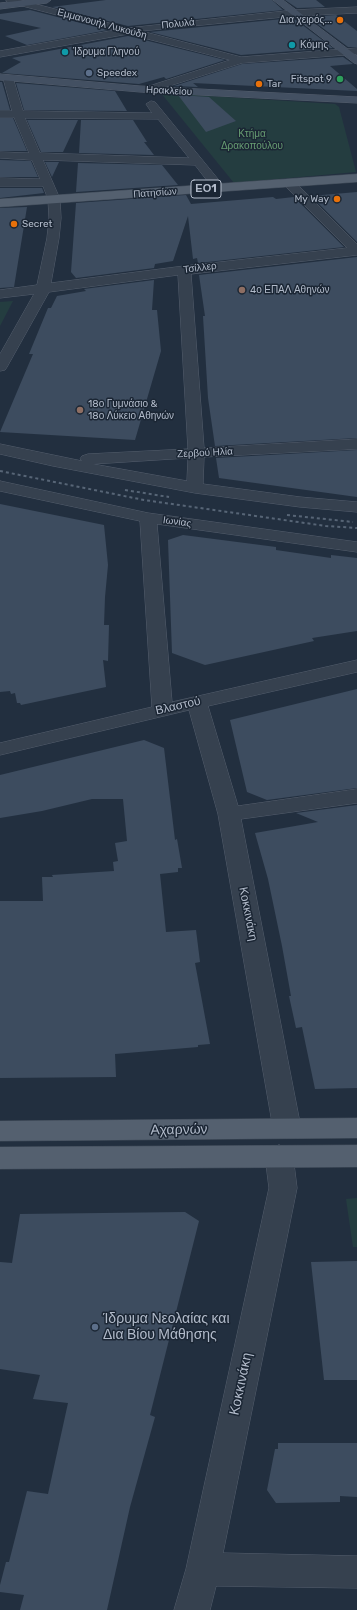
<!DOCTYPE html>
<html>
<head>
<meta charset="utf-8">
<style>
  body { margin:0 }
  canvas { display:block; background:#222f3f }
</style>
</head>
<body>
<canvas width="357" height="1610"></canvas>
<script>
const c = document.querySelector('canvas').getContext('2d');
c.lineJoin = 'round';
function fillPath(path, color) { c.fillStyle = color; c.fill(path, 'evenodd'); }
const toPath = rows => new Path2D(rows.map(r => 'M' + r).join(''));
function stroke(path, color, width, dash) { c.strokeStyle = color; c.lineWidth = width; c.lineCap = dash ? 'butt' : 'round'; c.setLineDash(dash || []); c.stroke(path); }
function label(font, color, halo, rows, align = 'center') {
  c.font = font + ' Rubik,sans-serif'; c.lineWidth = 3; c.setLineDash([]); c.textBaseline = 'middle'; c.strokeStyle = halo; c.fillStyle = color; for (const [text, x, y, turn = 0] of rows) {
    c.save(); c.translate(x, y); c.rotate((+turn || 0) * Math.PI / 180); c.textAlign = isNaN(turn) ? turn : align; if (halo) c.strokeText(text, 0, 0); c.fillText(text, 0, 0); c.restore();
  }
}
const green = toPath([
  [161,93,335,104,339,107,356,172,234,183],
  [13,301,0,326,0,302],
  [357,1198,357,1247,353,1247,346,1199]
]);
const building = toPath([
  [106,0,272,0,283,10,128,26,52,7],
  [285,0,316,0,325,7,297,8],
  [30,10,108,30,27,45,5,36,41,28,0,19,0,14],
  [336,15,357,31,357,47,348,47,308,17],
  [293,18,333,48,241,55,150,32],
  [128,36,225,60,166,79,164,77,139,84,2,73,21,62,12,58],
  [343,57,353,64,330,66,357,89,357,91,193,83,198,87,174,86,242,64],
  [0,82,2,82,10,110,0,110],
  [16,83,115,91,127,111,24,110],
  [178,95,209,97,236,121,206,132],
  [0,118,13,118,27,151,0,151],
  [27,120,78,120,63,152,41,152],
  [81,120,133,120,147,142,144,142,154,155,79,153],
  [0,160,31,161,38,177,0,177],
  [45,162,59,162,52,177],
  [78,163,162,165,178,185,76,192],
  [0,188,42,188,44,193,0,198],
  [357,192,357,242,311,196],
  [186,195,191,204,273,197,276,199,294,197,344,247,198,263,197,258,193,259,188,216,173,261,155,264,154,268,76,278,71,272,76,203],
  [27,207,14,287,0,288,0,208],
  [357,257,357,438,215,446,208,398,203,316,205,316,199,275],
  [154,280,152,310,157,310,161,351,135,440,0,432,33,354,29,354,48,308,51,308,57,296,86,291,84,289],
  [357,450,357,497,219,478,216,458],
  [0,504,104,525,108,565,105,597,104,625,109,625,108,661,103,660,106,687,21,705,20,703,17,703,15,693,11,694,10,691,0,692],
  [183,535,276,547,276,550,331,558,331,555,357,558,357,631,312,638,314,641,205,665,172,653,168,540],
  [357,689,357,788,267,800,247,792,230,720],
  [144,740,164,748,175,840,177,839,182,868,178,868,178,872,160,874,166,932,196,930,200,962,195,963,210,1044,198,1045,198,1047,115,1054,116,1077,0,1078,0,901,43,901,42,877,53,877,52,875,114,871,113,862,118,861,115,843,127,841,123,799,92,799,42,811,0,818,0,775],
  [357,805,357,1088,315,1089,302,1027,296,1028,289,996,291,996,282,946,268,879,255,833,318,822,296,813],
  [185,1212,199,1221,150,1415,155,1417,130,1507,107,1610,20,1610,24,1595,0,1592,0,1585,6,1562,9,1562,27,1491,48,1494,68,1403,33,1399,40,1375,0,1369,0,1262,12,1263,20,1214],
  [357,1261,357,1380,324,1380,311,1262],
  [278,1443,357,1443,357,1497,340,1496,340,1502,276,1503,267,1490,275,1449,278,1449]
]);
const street = toPath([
  [6,0,20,0,128,28,294,10,357,7,357,13,294,16,141,31,241,57,357,48,357,54,242,63,147,93,143,92,142,90,143,88,230,60,128,34,0,57,0,51,115,30,7,2,6,0],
  [8,75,13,78,23,111,152,113,146,104,151,101,155,102,222,184,220,187,216,188,212,187,195,165,43,160,60,199,61,218,59,238,51,283,184,266,347,248,286,187,284,184,286,181,290,180,294,181,357,244,357,255,191,274,204,448,357,439,357,449,204,457,203,484,300,497,357,502,357,512,300,507,195,493,53,466,0,454,0,444,82,461,80,459,82,456,88,454,188,449,178,275,49,292,7,367,5,370,0,371,0,354,34,294,0,298,0,290,37,285,47,238,49,218,48,199,43,186,0,186,0,178,40,179,32,160,0,158,0,152,29,153,14,117,0,117,0,111,12,111,3,78,8,75],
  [25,118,158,119,189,158,40,153,25,118],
  [188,458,187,481,93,464,188,458],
  [0,481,148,513,357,542,357,552,157,524,172,702,357,660,357,672,208,706,238,806,357,789,357,803,241,819,301,1128,297,1135,287,1138,277,1135,273,1128,218,814,189,710,0,755,0,743,152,707,140,521,0,491,0,481],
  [279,1145,289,1149,293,1156,297,1188,223,1553,357,1556,357,1588,216,1586,210,1610,174,1610,186,1569,269,1188,265,1156,269,1149,279,1145]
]);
const secondary = toPath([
  [26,0,51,0,47,3,0,9,0,3,26,0],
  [273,0,283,0,357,56,357,64,354,63,273,0],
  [0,74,140,86,357,97,357,103,140,92,0,80,0,74]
]);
const primary = toPath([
  [357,174,357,182,0,207,0,199,357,174],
  [357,1118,357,1138,0,1141,0,1121,357,1118],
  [357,1145,357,1167,0,1169,0,1147,357,1145]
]);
const rail = toPath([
  [0,471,144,500,326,526,357,528],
  [125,490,169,497],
  [287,515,353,522]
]);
const markers = [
  [340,20,4,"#e8710a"],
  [292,45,4,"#0f9aa8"],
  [65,52,4,"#0f9aa8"],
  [89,73,4,"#5c6f8a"],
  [340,79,4,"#2e9e5b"],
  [259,84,4,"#e8710a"],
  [337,199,4,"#e8710a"],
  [14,224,4,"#e8710a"],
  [242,290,4,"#8d6e63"],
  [80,410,4,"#8d6e63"],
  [95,1327,4,"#5c6f8a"]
];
const farPoinames = [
  ["Δια χειρός...",332,20,"right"],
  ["Κόμης",300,45],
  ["Ίδρυμα Γληνού",73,52],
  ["Speedex",97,73],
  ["Fitspot 9",332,79,"right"],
  ["Tar",267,84],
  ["My Way",329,199,"right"],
  ["Secret",22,224],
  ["4ο ΕΠΑΛ Αθηνών",250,290],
  ["18ο Γυμνάσιο &",88,404],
  ["18ο Λύκειο Αθηνών",88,416]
];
const farStreetnames = [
  ["Εμμανουήλ Λυκούδη",102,24,15],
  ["Πολυλά",178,24,-6],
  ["Ηρακλείου",169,91,3],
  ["Πατησίων",155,193,-4],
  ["Τσίλλερ",200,268,-7],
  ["Ζερβού Ηλία",205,453,-3],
  ["Ιωνίας",177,522,8]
];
const farParknames = [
  ["Κτήμα",252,134],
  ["Δρακοπούλου",252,146]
];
const shields = [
  [206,189,30]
];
const shieldNames = [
  ["ΕΟ1",206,189]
];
const streetNames = [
  ["Βλαστού",178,706,-13],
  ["Κοκκινάκη",248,914,79]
];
const nearStreetnames = [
  ["Αχαρνών",179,1130,-1],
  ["Κοκκινάκη",241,1384,-78]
];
const nearPoinames = [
  ["Ίδρυμα Νεολαίας και",103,1319],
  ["Δια Βίου Μάθησης",103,1335]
];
fillPath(green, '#243d40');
fillPath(building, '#3d4c5f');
stroke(street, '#545e6d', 1);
stroke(secondary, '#545e6d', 1);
stroke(primary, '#3f4a58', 1);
fillPath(street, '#36414f');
fillPath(secondary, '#435062');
fillPath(primary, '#54606f');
stroke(rail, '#576576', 2, [3, 3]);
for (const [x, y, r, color] of markers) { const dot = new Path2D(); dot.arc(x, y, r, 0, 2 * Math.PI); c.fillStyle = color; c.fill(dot); stroke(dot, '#1b2634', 1.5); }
label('10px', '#b2bbca', '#1b2634', farPoinames, 'left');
label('10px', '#b2bbca', '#1b2634', farStreetnames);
label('10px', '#679d72', '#1b2634', farParknames);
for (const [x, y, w] of shields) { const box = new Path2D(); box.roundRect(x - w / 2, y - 9, w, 18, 3); c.fillStyle = '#1b2634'; c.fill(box); stroke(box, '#b2bbca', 1); }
label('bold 11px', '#b2bbca', null, shieldNames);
label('12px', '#b2bbca', '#1b2634', streetNames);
label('14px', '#b2bbca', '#1b2634', nearStreetnames);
label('14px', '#b2bbca', '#1b2634', nearPoinames, 'left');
</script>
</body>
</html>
